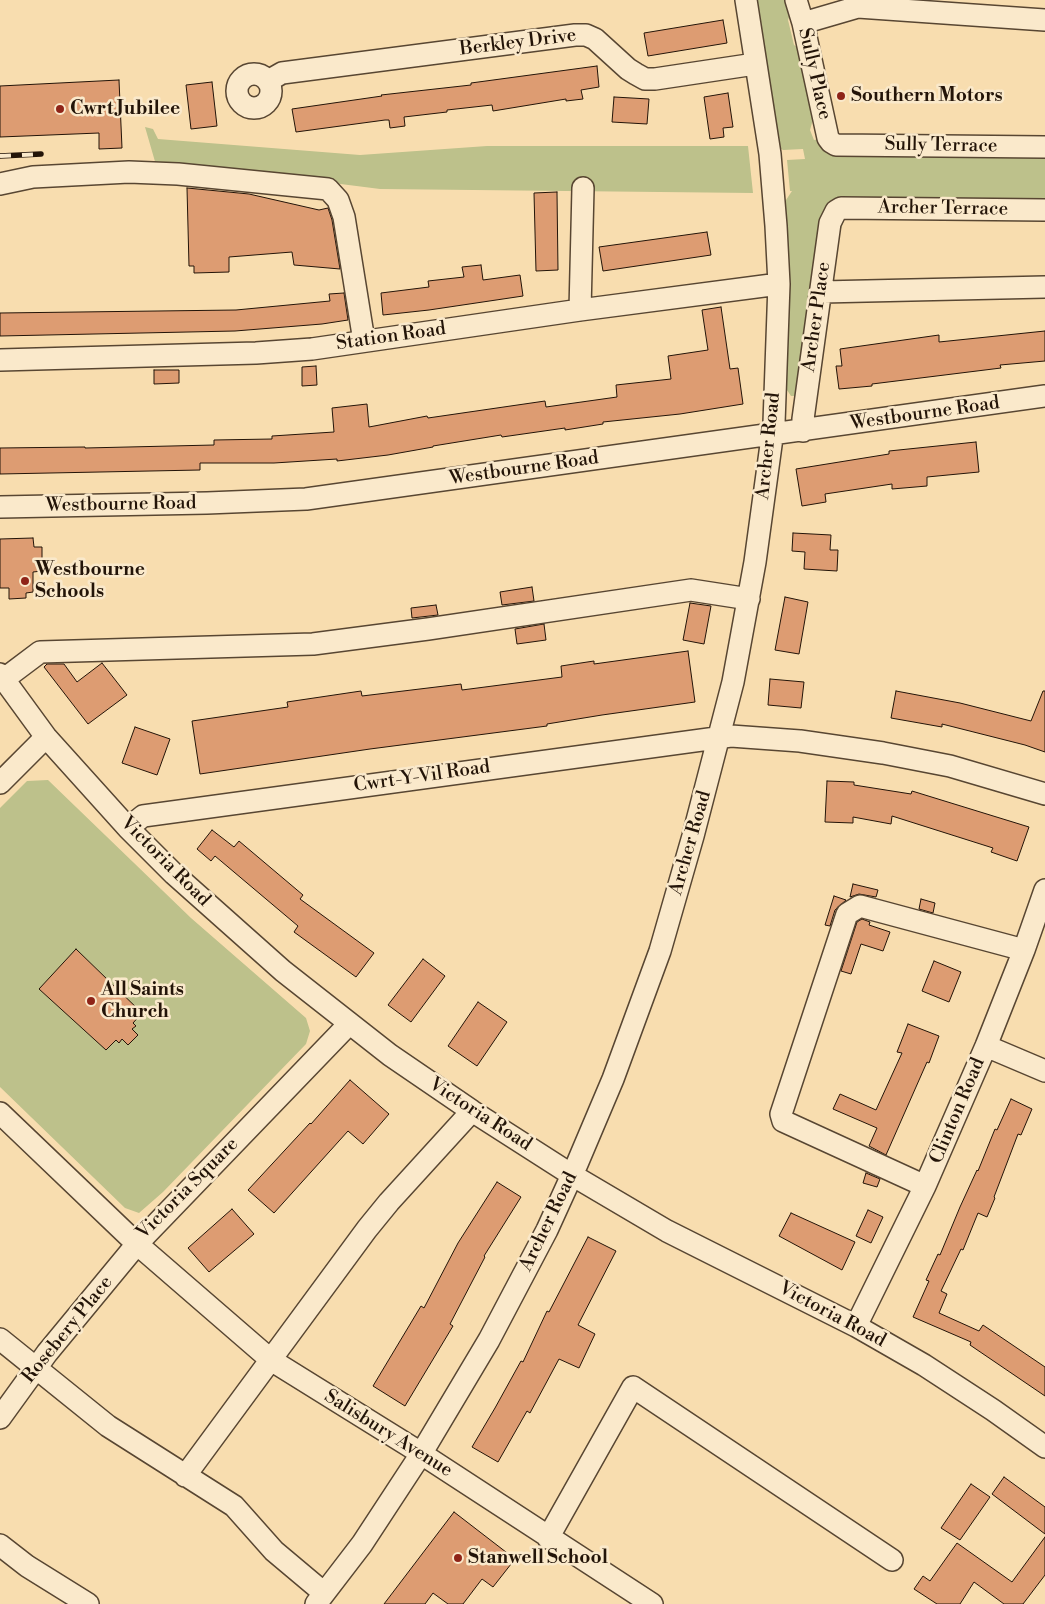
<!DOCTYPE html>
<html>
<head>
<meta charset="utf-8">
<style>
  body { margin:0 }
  canvas { display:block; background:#f8ddaf }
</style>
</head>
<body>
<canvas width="1045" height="1604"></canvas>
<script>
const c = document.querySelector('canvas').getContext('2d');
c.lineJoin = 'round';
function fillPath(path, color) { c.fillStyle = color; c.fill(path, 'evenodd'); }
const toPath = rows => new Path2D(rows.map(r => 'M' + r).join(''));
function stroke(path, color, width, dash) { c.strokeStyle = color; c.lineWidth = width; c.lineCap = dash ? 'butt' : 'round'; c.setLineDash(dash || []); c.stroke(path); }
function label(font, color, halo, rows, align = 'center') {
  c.font = font + ' "Libre Bodoni",serif'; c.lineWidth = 5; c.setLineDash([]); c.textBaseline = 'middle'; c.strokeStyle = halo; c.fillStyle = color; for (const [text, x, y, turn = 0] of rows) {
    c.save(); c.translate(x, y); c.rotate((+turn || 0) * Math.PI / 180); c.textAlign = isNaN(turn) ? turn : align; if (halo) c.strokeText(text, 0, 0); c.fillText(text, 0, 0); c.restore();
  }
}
const green = toPath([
  [751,0,789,0,793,8,788,20,794,45,805,52,815,112,810,130,814,140,822,138,1045,156,1045,201,857,213,844,220,832,256,806,396,791,396,785,387,782,206,792,191,790,191,787,160,805,159,803,149,783,150,778,147],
  [145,127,153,129,158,139,360,155,487,146,748,146,753,193,380,189,270,175,156,165],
  [48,780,191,918,306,1018,310,1031,306,1044,163,1192,139,1213,125,1208,0,1087,0,808,27,781]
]);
const building = toPath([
  [723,20,727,43,648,56,644,33,723,20],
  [597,66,599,87,581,90,583,99,566,101,566,99,493,111,492,105,447,110,447,112,404,117,405,126,390,128,389,120,385,120,296,132,292,109,382,96,381,95,471,85,471,83,597,66],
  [119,80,122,148,99,149,99,133,0,137,0,86,119,80],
  [212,82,217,126,191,129,186,85,212,82],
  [728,93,733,127,723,128,724,137,710,139,704,97,728,93],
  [614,97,649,99,647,124,612,122,614,97],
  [187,188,249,194,319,210,328,208,332,220,340,269,294,265,292,252,229,257,229,272,194,273,194,266,189,266,187,188],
  [557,192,558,270,536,271,534,193,557,192],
  [707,232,711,255,603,271,599,247,707,232],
  [481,265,483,280,520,275,523,296,429,310,383,315,381,293,429,287,428,281,464,277,462,267,481,265],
  [344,293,348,320,322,324,235,331,0,336,0,313,236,310,330,301,329,294,344,293],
  [721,307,730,369,738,368,743,404,680,414,603,422,603,424,565,430,565,428,502,437,501,435,433,446,433,447,388,455,337,461,337,459,274,463,200,463,200,470,0,474,0,448,85,447,85,448,214,445,214,440,272,439,272,436,334,432,332,408,367,404,369,427,427,416,428,418,545,401,546,407,617,397,616,385,671,379,668,356,708,350,702,310,721,307],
  [1045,331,1045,361,1000,365,1001,368,872,384,872,386,839,389,836,366,842,366,840,349,939,335,939,342,1045,331],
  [316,366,317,385,302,386,302,367,316,366],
  [154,370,179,370,179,383,154,384,154,370],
  [976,442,979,472,927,477,927,486,892,489,892,484,825,494,826,502,802,506,796,469,889,454,889,451,976,442],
  [793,533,831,535,830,550,838,550,837,571,804,569,805,552,792,551,793,533],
  [33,538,34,547,42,547,42,571,33,572,33,592,26,593,26,598,9,599,9,588,0,588,0,539,33,538],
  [532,587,534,601,502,605,500,592,532,587],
  [785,597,808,602,799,654,775,650,785,597],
  [690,603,711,606,704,644,683,640,690,603],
  [436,605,438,615,412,618,411,608,436,605],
  [544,624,546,640,517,644,515,629,544,624],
  [688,651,695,702,602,715,547,724,547,726,370,749,200,774,192,721,288,707,287,702,361,691,362,696,461,684,462,690,562,677,561,666,594,661,594,664,688,651],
  [102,663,127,695,88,724,44,667,47,664,64,664,77,682,102,663],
  [770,679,804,682,801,708,768,705,770,679],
  [896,691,960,703,1031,721,1043,691,1045,691,1045,752,1025,745,942,724,942,727,891,718,896,691],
  [135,727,170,739,157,775,122,763,135,727],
  [827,781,854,782,854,785,911,794,912,791,1029,827,1017,861,991,852,993,848,892,816,891,824,853,817,853,823,825,822,827,781],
  [212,830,234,847,239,841,303,895,300,899,374,953,356,977,294,932,298,926,215,856,211,861,197,849,212,830],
  [853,884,878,890,876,897,859,894,850,897,853,884],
  [834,896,846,900,835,910,830,926,825,925,834,896],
  [921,899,935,903,933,913,919,909,921,899],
  [862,919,870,922,869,925,890,932,883,951,861,944,851,974,841,971,857,922,862,919],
  [76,949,142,1013,133,1023,136,1026,132,1029,138,1035,128,1045,122,1039,119,1043,116,1040,106,1050,39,989,76,949],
  [423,959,445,976,411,1022,388,1005,423,959],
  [934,961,961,972,949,1002,922,991,934,961],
  [478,1002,507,1022,477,1066,448,1046,478,1002],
  [908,1024,939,1036,929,1063,927,1062,886,1155,869,1146,877,1128,833,1109,840,1094,876,1110,902,1053,897,1052,908,1024],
  [350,1080,389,1114,363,1144,348,1131,274,1213,248,1190,310,1123,311,1124,350,1080],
  [1011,1099,1032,1109,1021,1135,1018,1134,994,1197,995,1198,987,1217,978,1213,963,1250,961,1249,941,1291,947,1294,939,1313,979,1331,983,1325,1045,1367,1045,1396,970,1345,971,1342,913,1317,929,1281,926,1280,938,1254,940,1255,960,1207,977,1170,978,1171,995,1129,997,1130,1011,1099],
  [866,1173,880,1179,877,1187,863,1183,866,1173],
  [497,1182,521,1197,484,1256,485,1257,450,1324,453,1326,405,1406,373,1386,421,1306,424,1308,458,1243,497,1182],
  [232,1209,254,1234,209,1272,188,1248,232,1209],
  [868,1210,883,1217,871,1243,856,1236,868,1210],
  [791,1213,855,1242,842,1270,779,1236,791,1213],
  [588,1237,616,1251,578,1325,595,1334,579,1368,559,1359,530,1413,527,1411,498,1462,472,1447,495,1408,521,1361,523,1362,547,1311,549,1312,588,1237],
  [1004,1477,1045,1507,1045,1534,992,1494,1004,1477],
  [971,1484,990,1497,960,1540,941,1528,971,1484],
  [454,1512,515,1559,493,1587,482,1579,463,1604,448,1604,433,1593,425,1604,384,1604,454,1512],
  [1045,1537,1045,1575,1023,1604,1004,1604,974,1582,960,1604,937,1604,914,1589,923,1576,930,1581,957,1543,1012,1582,1045,1537]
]);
const minor = toPath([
  [796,0,803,23,828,138,831,142,836,145,1045,147],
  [803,23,858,7,1045,20],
  '237 91a17 17 0 1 1 34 0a17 17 0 1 1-34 0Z',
  [268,81,282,73,575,35,586,35,595,39,628,69,636,74,645,79,655,79,755,64],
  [0,184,33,177,129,172,178,174,328,189,338,200,344,217,364,341],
  [822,292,1045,287],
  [580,310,583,188],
  [0,360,256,353,312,349,580,310,779,284],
  [803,431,803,419,830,223,836,211,841,208,1045,210],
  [0,507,207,503,306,499,1045,396],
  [0,674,46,737,128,828,174,874,283,971,390,1055,472,1111,572,1175,667,1231,856,1326,924,1365,993,1410,1045,1447],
  [4,679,40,652,313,644,428,629,691,590,749,599],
  [0,783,46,737],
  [128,828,143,816,731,736,800,741,883,753,950,766,1045,794],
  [986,1046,1045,1071],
  [0,1113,137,1244,349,1024],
  [925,1186,783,1121,781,1114,847,914,860,906,1024,950],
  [856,1326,925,1186,986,1046,1024,950,1045,890],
  [0,1339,108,1426,234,1506,274,1551,324,1593],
  [0,1418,47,1353,137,1244,271,1360,411,1447,652,1604],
  [185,1476,367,1229,389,1202,472,1111],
  [548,1538,633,1387,892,1560],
  [0,1545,27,1566,88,1604],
  [316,1604,362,1544,421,1454,489,1340,547,1230,577,1164,613,1079,660,951,693,836,733,682,755,562,774,423,779,284,776,226,770,154,746,0]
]);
const rail = toPath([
  [0,156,41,154]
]);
const markers = [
  [841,96,5,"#8f2418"],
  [60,109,5,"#8f2418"],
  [25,581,5,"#8f2418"],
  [91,1001,5,"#8f2418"],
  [458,1558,5,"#8f2418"]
];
const streetNames = [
  ["Berkley Drive",518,43,-7],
  ["Sully Place",814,74,77],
  ["Sully Terrace",941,146,1],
  ["Archer Terrace",943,209,1],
  ["Archer Place",817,317,-82],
  ["Station Road",391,337,-8],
  ["Westbourne Road",925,414,-8],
  ["Archer Road",769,446,-84],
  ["Westbourne Road",524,469,-8],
  ["Westbourne Road",121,505,-1],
  ["Cwrt-Y-Vil Road",422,777,-8],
  ["Archer Road",691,843,-74],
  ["Victoria Road",165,862,45],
  ["Clinton Road",958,1111,-67],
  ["Victoria Road",480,1115,33],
  ["Victoria Square",188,1189,-45],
  ["Archer Road",549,1222,-64],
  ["Victoria Road",832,1315,28],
  ["Rosebery Place",68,1330,-51],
  ["Salisbury Avenue",388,1434,32]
];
const poiNames = [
  ["Southern Motors",851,96],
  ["Cwrt Jubilee",70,109],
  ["Westbourne",35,570],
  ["Schools",35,592],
  ["All Saints",101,990],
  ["Church",101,1012],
  ["Stanwell School",468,1558]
];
fillPath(green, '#bdc18b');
fillPath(building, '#dd9c72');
stroke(building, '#231408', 1);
stroke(minor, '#584632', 24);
stroke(minor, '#fae9cb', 21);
stroke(rail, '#231408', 5.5);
stroke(rail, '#fae9cb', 4, [11]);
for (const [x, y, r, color] of markers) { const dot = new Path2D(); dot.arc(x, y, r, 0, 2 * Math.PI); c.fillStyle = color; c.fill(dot); stroke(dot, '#fae9cb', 2); }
label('19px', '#231408', '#fae9cb', streetNames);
label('bold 19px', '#231408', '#fae9cb', poiNames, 'left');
</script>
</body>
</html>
